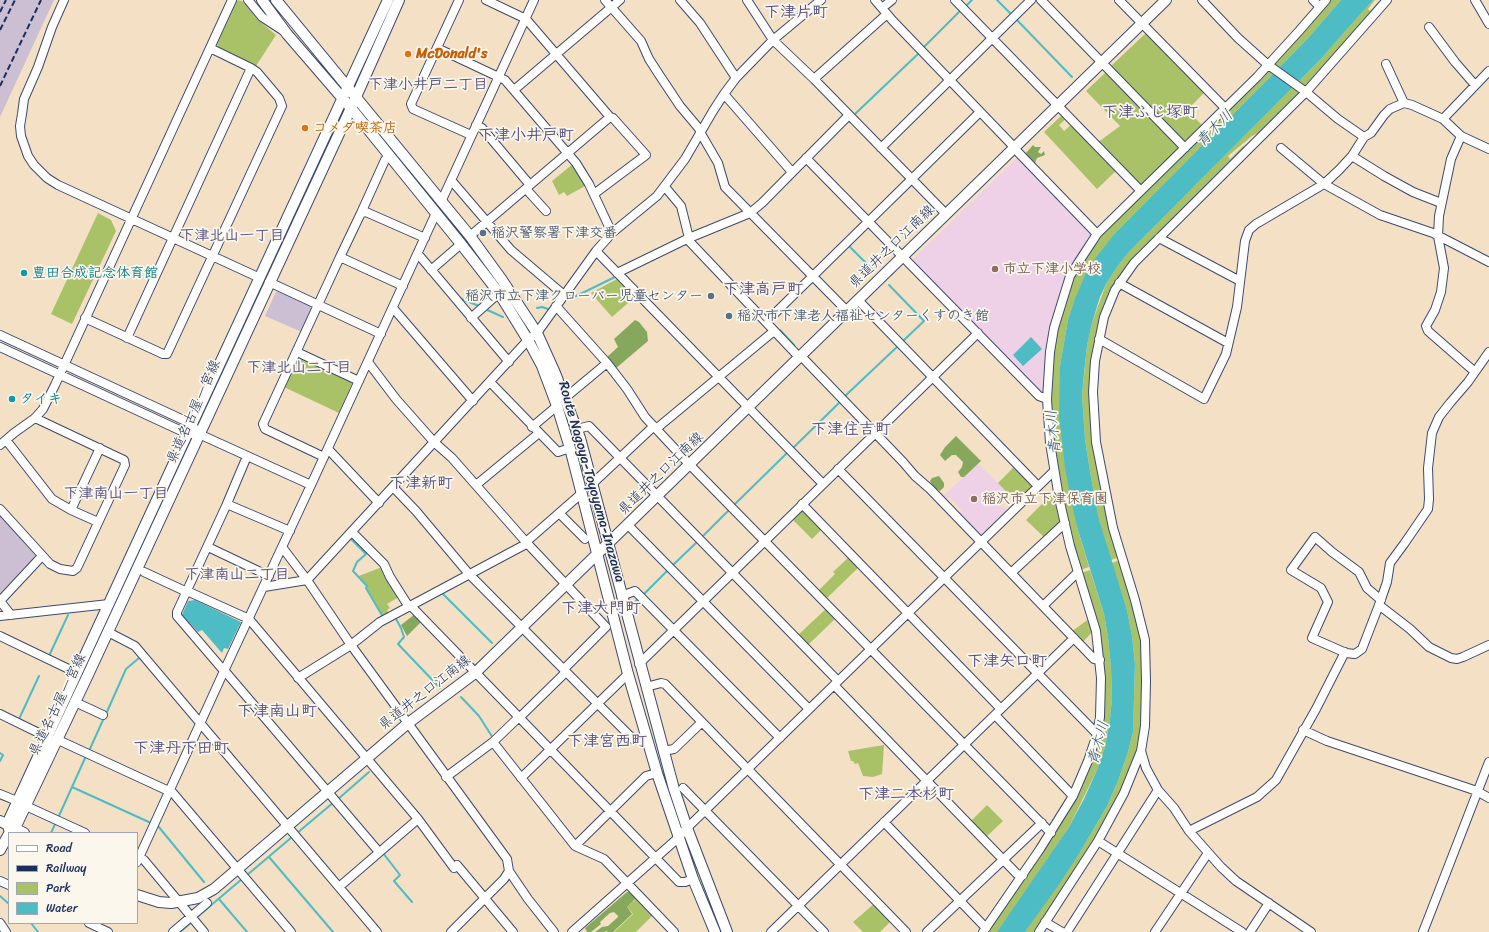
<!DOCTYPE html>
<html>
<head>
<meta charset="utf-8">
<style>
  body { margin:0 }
  #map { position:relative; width:1489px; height:932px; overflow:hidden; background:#f4e0c5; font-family:Sriracha,sans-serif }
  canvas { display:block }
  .legend { position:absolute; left:8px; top:832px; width:130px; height:92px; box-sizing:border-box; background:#fbf7ec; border:1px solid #a1a7b3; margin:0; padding:5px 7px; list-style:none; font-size:12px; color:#1b2f5e }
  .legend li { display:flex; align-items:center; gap:8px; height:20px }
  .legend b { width:20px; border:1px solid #a1a7b3 }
</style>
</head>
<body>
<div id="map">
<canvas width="1489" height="932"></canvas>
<ul class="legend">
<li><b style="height:5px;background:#fff"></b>Road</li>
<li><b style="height:5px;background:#1b2f5e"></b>Railway</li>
<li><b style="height:11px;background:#a9c268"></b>Park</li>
<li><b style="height:11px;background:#4dbcc4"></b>Water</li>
</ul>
</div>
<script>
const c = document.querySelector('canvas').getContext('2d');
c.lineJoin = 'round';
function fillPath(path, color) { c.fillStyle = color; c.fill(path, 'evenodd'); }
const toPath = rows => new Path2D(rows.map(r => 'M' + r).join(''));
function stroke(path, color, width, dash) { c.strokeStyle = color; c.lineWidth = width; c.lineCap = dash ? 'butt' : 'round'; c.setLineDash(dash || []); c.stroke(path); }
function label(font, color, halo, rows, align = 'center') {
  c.font = font + ' Sriracha,"Klee One",sans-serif'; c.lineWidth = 3.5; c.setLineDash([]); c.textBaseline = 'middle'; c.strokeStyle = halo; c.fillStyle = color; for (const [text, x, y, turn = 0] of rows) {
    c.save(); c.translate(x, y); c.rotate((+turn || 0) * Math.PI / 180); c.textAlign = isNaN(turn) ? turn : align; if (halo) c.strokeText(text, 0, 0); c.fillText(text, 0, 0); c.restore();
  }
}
const built = toPath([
  [1018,157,1093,236,1045,393,1040,394,911,261],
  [978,464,1005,490,996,498,1008,512,982,537,979,537,958,514,962,510,949,497,945,501,942,497]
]);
const industrial = toPath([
  [0,0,54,0,0,117],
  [279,291,312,306,313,310,302,332,265,316,276,292],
  [0,514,38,558,0,598]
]);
const green = toPath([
  [236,0,242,1,257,19,276,35,256,66,218,48,217,44],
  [1330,0,1341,0,1309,37,1274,73,1116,232,1084,277,1068,320,1060,366,1077,527,1089,567,1080,570,1059,489,1051,418,1055,437,1058,437,1049,406,1050,377,1056,328,1072,278,1098,237],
  [1373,0,1375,0,1368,9,1370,11,1378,2,1384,0,1305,89,1263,131,1252,136,1228,156,1230,159,1242,147,1252,141,1115,284,1090,390,1120,557,1111,560,1099,519,1092,483,1085,440,1082,395,1087,346,1092,323,1106,284,1117,267,1128,253,1319,61],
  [1146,33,1205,92,1187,110,1203,126,1186,143,1183,143,1111,69,1111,66],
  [1108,72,1180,145,1180,149,1143,186,1139,186,1097,143,1120,126,1086,91,1105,73],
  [1062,115,1064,116,1067,118,1059,125,1064,131,1072,124,1117,170,1097,189,1044,132],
  [573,164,587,185,567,196,564,192,559,195,552,181],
  [98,213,111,220,116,231,72,324,51,314],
  [617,279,620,279,636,296,612,317,591,293],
  [301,356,353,381,339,413,284,387,297,358],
  [1015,466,1034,485,1017,503,998,483],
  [1055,491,1062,521,1060,524,1045,538,1026,520],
  [801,508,823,528,812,539,791,518],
  [850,556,860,566,826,599,818,591,835,574,833,572],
  [1120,560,1142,641,1142,727,1139,750,1119,799,1064,890,1034,932,1025,932,1079,854,1107,806,1118,781,1128,752,1133,732,1135,664,1132,636,1127,610,1112,563],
  [382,567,399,597,387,604,390,608,387,610,389,614,384,618,367,588,367,586,359,576],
  [1090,570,1104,614,1108,637,1111,668,1112,698,1110,719,1105,747,1097,770,1069,827,1002,926,997,932,986,932,1091,762,1103,677,1081,573],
  [828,607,837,617,807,646,797,636],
  [1090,618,1093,631,1082,643,1071,632],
  [884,745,882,774,873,777,863,776,858,763,855,764,853,761,851,761,848,751],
  [987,805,1003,821,985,838,969,823],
  [638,897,654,914,636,932,614,932,633,914,627,907],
  [875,903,892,920,880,932,863,932,853,922]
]);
const forest = toPath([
  [1033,145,1035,147,1041,147,1038,152,1041,154,1044,151,1045,155,1037,158,1035,163,1033,163,1026,156,1026,153],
  [635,320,639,322,647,332,648,341,615,369,606,358,618,347,614,339],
  [956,436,981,461,964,477,961,477,958,472,962,467,963,462,956,455,952,455,945,461,940,455,945,447],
  [939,476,944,483,944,487,940,491,933,487,930,481,932,478],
  [415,614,422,621,407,636,401,625],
  [627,892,630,892,636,898,627,907,632,914,613,932,608,932,606,931,604,932,595,932,602,927,608,926,618,917,618,916,614,912,610,913,600,922,601,924,591,932,587,932,585,928]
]);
const water = toPath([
  [1341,0,1373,0,1319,61,1128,253,1117,267,1106,284,1100,297,1092,323,1087,346,1084,373,1082,395,1085,440,1092,483,1099,519,1127,610,1132,636,1135,664,1133,732,1128,752,1118,781,1107,806,1079,854,1060,883,1025,932,997,932,1069,827,1084,799,1097,770,1105,747,1110,719,1112,698,1111,668,1108,637,1104,614,1077,527,1070,495,1065,468,1059,415,1060,366,1068,320,1075,299,1084,277,1094,260,1116,232,1274,73,1309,37],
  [1031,337,1042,349,1023,366,1013,355],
  [195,600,241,622,228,649,224,648,222,653,202,630,198,632,182,615,188,601]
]);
const stream = toPath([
  [997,0,1012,15],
  [965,7,972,0],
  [1016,19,1072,77],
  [923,48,961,10],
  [854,115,919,53],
  [848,245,874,271],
  [889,285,924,321,902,342],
  [459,298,479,306],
  [570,299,615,277],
  [537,308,542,307,548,309],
  [485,309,503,317],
  [780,330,794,345],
  [844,397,898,346],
  [793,448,841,401],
  [735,504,788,452],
  [702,537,730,509],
  [351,539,366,554,357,562,353,571,367,586,366,588,383,617],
  [672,566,698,541],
  [441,592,492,643],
  [643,595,668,570],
  [633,604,638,599],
  [395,617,401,628,404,637,398,644,440,688],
  [49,656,68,615],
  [461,697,479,716,493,738],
  [106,714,126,669,139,658],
  [19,719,39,676],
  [33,726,40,729],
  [89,751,103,720],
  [0,753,3,755,0,761],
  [72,787,86,756],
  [337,800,369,772],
  [58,818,72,787,151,823],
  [158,826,204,882],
  [51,833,56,822],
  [296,834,334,802],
  [383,853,400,875,394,881,412,902],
  [269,857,333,932],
  [246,876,292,837],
  [0,896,9,904],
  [219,899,247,932],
  [196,918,242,879],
  [31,923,38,932],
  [180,932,192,922]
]);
const minor = toPath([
  [64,0,52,27,38,67,24,99,22,114,20,126,21,136,28,156,34,165,47,178,58,185,260,278],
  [248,0,262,17,282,30],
  [459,0,411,104,413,109,471,135],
  [486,0,526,19,610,117],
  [605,0,641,41,649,59,660,76,680,106,701,131],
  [680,0,700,23,736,78],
  [747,0,773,40,814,79,946,214],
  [875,0,893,21,1014,147],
  [955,0,1141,191],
  [1041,0,1185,148],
  [1119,0,1225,108],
  [1202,0,1238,38,1267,64,1306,92,1338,119,1364,137],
  [1313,0,1320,7],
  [1475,0,1489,24],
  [882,8,892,0],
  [1429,27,1455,62,1475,85],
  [437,48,505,80,576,163,589,184,612,233],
  [1386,64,1404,103],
  [1489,71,1443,119,1461,136,1489,149],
  [814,79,887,14],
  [514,90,620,0],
  [724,94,792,172],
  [476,125,482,128,530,185],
  [700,132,718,163,725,187,847,311],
  [1461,136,1451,159,1439,216,1438,236,1444,268,1441,292,1435,310,1426,326,1428,331,1475,372],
  [881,148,1031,0],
  [1014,148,1097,234],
  [1281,148,1324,184,1380,215,1433,233,1489,262],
  [1352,156,1384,176,1413,192,1441,203],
  [806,158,1039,396,1047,399],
  [451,180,511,250,564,295],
  [665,187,681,206,690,242,799,357],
  [526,189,546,211],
  [441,202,534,0],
  [361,213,385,160],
  [470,236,610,117,613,118,646,155,594,194],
  [1159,238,1240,281],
  [596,251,823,484],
  [418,254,509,362],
  [431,270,461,244],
  [617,273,689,238,750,213,762,203,849,115],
  [269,282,381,334],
  [1119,283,1228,343],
  [403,286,340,257,361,213,366,212,425,238],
  [858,300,1038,486],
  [556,306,607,363,627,389,645,417,690,465,1051,833],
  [393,308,473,401],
  [85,318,163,354,167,354,282,106,279,98,257,72,251,68],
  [471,318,499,293],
  [766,322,980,112],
  [0,335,192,424,195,429],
  [127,338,251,68,210,48],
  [1099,339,1204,399,1226,354,1237,307,1245,241,1249,230,1256,224,1324,184,1339,170,1352,156,1364,137,1371,133,1384,115,1390,109,1404,103,1412,105,1443,119],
  [0,347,188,434,199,434,311,485],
  [297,352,359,381],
  [801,356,903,462,915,476,930,489,1094,659,1100,660],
  [368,362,396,399,434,442,452,458,526,542,606,627,564,669],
  [490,382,558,452,570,448],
  [565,398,607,363],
  [532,427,557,406],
  [577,429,589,426,838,681],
  [656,429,774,331],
  [6,440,52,499,71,510,98,522],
  [0,445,14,433,35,418,43,409,55,385,232,0],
  [328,449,379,503],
  [324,457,265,429,263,424,340,257],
  [838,469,1097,734],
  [592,484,654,426],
  [476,485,539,433],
  [393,487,416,511,469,574,598,704,634,740,646,736],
  [802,504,1001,709],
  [226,506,245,461],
  [0,509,50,564,60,569,73,571,77,568,125,465,124,460,35,418],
  [71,510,100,448],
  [559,513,585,539],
  [628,525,809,709],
  [352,532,384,564,390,577,409,607],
  [526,542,582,493],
  [208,547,269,576],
  [282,547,307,580,351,645,507,859,509,871,528,899,554,932],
  [144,572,187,592],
  [1011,573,1065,523],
  [264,587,307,580,528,340,537,333,596,251,612,233,657,196,685,159,713,111,724,94,736,78,773,40,821,0],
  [187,591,249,619,418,819,454,868,457,865,513,932],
  [621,596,635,591,780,738],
  [1381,600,1367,588,1359,572,1332,552,1315,537,1291,570,1321,588,1328,602,1312,638,1346,653,1355,654,1362,649,1379,605,1387,582,1390,563,1404,544,1428,509,1429,499,1428,468,1432,433,1439,417,1450,403,1468,382,1489,352],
  [1379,605,1410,629,1429,647,1451,658,1457,659,1463,657,1489,645],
  [411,606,679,882,685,882,693,879],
  [1043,606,1078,572],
  [11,615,0,601,42,556],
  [0,616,109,604],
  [108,632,135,646,377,932],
  [0,636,77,673],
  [639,664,978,333],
  [224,670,379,852],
  [224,671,177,616,177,612,226,506,229,505,290,531],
  [298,678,351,645,380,622,528,543],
  [834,685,1017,874,1023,875],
  [646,687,661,683,665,684,906,932],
  [75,702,103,715],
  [0,714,47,737],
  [995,715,1073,796],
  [519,718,566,672],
  [1303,730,1327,741,1477,791,1489,798],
  [56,739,173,793,291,932],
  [493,742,575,846,604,859,674,932],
  [663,751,674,749,702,722],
  [1141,751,1146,768,1158,790,1174,808,1189,831,1221,867,1236,881,1311,932],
  [446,777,493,742,518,718],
  [521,778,628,674],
  [683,788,824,932],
  [0,794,17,801],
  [26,806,85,833],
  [884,822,986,928],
  [1189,831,1257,797,1276,780,1316,709,1345,652],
  [1098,841,1242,932],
  [575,846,646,776,657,773],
  [137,857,144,860,204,932],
  [137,862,224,671,311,485,436,213],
  [0,881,9,885],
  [339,887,418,819],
  [1045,922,1062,932],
  [0,923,6,932],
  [89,923,108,932],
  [173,932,207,903],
  [451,932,504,879,509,871],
  [572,932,678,838,687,828,1054,471],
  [771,932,1074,638],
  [927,932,1042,823],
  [983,932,1040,849,1073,796,1088,761,1097,734,1100,717,1101,678,1096,631,1070,546,1059,498,1050,443,1047,399,1050,352,1054,328,1070,276,1080,260,1097,234,1257,77,1299,31,1326,0],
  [1039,932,1098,841,1124,793,1141,751,1145,726,1146,681,1145,640,1135,600,1113,528,1096,442,1093,392,1095,361,1104,317,1115,290,1134,263,1306,92,1387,0],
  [1067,932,1158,790],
  [1155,932,1208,853],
  [1250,932,1269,903],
  [1423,932,1489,762]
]);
const major = toPath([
  [262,0,287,34,350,107,461,244,499,293,528,340,542,366,557,406,570,448,628,674,657,773,693,879,715,932],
  [276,0,470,236,502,280,537,333,555,373,580,438,674,789,687,828,727,932],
  [0,821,24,833],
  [7,824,388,0],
  [10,832,15,828,87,677,356,97,399,0],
  [0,850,10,832,8,826],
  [137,895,159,902,171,903,198,898,214,889,407,724,475,673,1166,0]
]);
const rail = toPath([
  [0,12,6,0],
  [0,30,15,0],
  [0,86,41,0]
]);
const markers = [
  [408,54,4,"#e8710a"],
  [305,128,4,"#e8710a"],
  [483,233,4,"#5c6f8a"],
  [995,269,4,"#8d6e63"],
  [24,273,4,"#0f9aa8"],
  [711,296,4,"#5c6f8a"],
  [729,316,4,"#5c6f8a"],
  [12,399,4,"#0f9aa8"],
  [974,499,4,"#8d6e63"]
];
const foodNames = [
  ["McDonald's",416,54],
  ["コメダ喫茶店",313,128]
];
const serviceNames = [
  ["稲沢警察署下津交番",491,233],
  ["稲沢市立下津クローバー児童センター",703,296,"right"],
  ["稲沢市下津老人福祉センターくすのき館",737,316]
];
const streetNames = [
  ["県道井之口江南線",892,247,-44],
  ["県道名古屋一宮線",194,412,-66],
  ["県道井之口江南線",661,474,-44],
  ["Route Nagoya-Toyoyama-Inazawa",591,482,74],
  ["県道井之口江南線",425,693,-38],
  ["県道名古屋一宮線",58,705,-64]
];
const educationNames = [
  ["市立下津小学校",1003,269],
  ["稲沢市立下津保育園",982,499]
];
const cultureNames = [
  ["豊田合成記念体育館",32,273],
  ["タイキ",20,399]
];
const neighbourhoodNames = [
  ["下津小井戸二丁目",428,85],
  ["下津北山一丁目",232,236],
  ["下津北山二丁目",299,368],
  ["下津南山一丁目",116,494],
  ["下津南山二丁目",237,575]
];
const waterNames = [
  ["青木川",1215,129,-45],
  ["青木川",1054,432,-96],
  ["青木川",1099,743,-75]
];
const quarterNames = [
  ["下津片町",796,13],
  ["下津ふじ塚町",1150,113],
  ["下津小井戸町",526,136],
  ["下津高戸町",763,290],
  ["下津住吉町",851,430],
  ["下津新町",421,484],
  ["下津大門町",601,609],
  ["下津矢口町",1007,662],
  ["下津南山町",277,712],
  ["下津宮西町",607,742],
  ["下津丹下田町",181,749],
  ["下津二本杉町",906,795]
];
fillPath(built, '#eed0e7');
fillPath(industrial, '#ccbed3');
fillPath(green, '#a9c268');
fillPath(forest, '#86a85c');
fillPath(water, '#4dbcc4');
stroke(stream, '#4dbcc4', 2);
stroke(minor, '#3c4a6d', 10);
stroke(major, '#3c4a6d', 12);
stroke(minor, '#fff', 8);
stroke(major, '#fff', 10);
stroke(rail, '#1b2f5e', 2, [6, 3]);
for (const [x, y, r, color] of markers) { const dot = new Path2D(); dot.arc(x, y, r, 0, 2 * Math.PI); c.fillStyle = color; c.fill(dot); stroke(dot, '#fbf7ec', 1.5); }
label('bold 14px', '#c56008', '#fbf7ec', foodNames, 'left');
label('bold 14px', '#4e5e75', '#fbf7ec', serviceNames, 'left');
label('14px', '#1b2f5e', '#fbf7ec', streetNames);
label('bold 14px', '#785e54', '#fbf7ec', educationNames, 'left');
label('bold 14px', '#0d838f', '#fbf7ec', cultureNames, 'left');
label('bold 15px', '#585383', '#fbf7ec', neighbourhoodNames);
label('italic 15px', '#2a597d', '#fbf7ec', waterNames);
label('bold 16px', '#585383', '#fbf7ec', quarterNames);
</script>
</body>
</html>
